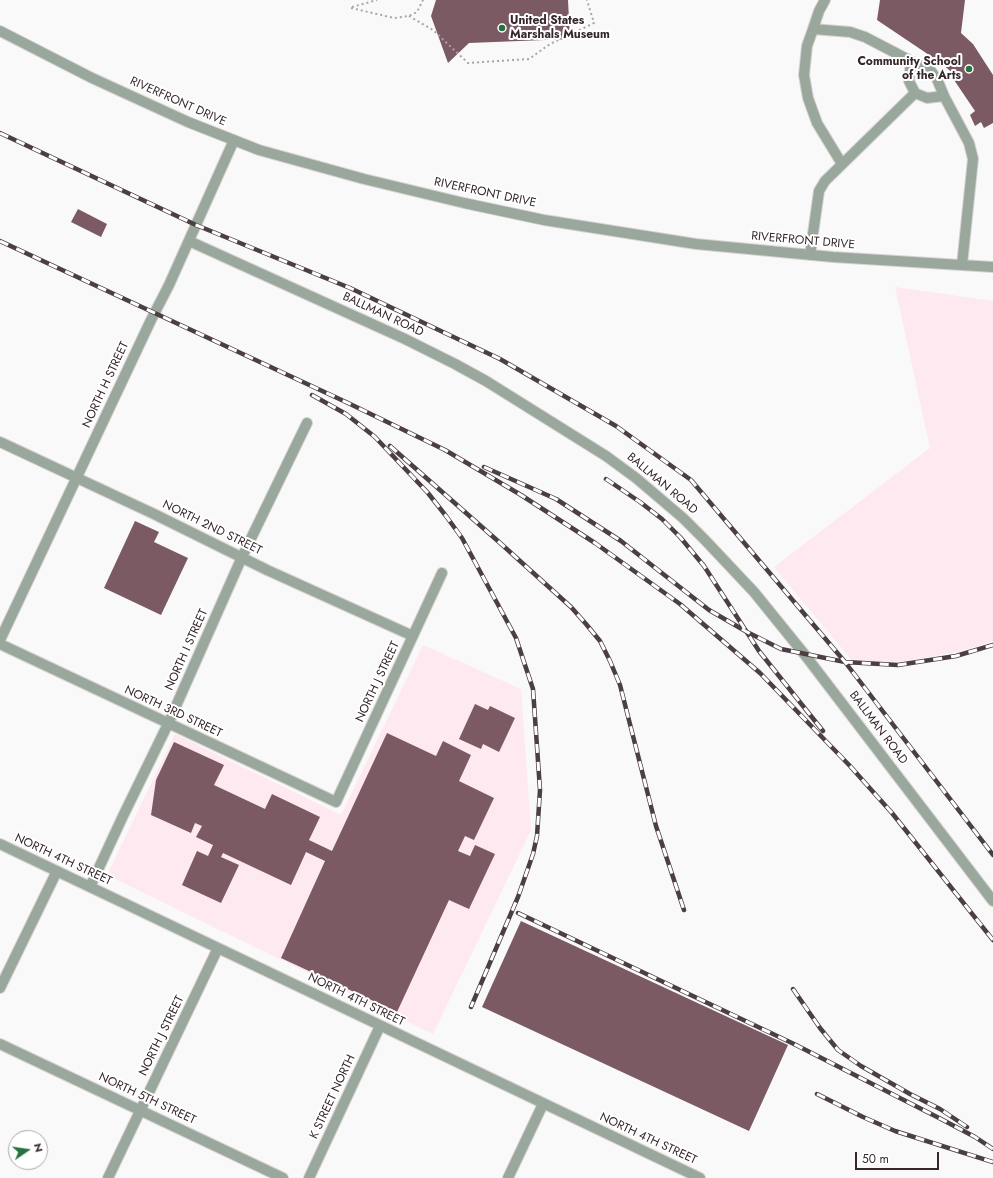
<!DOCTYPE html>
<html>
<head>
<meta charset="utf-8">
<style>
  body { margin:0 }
  #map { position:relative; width:993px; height:1178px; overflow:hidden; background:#f9f9f9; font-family:Jost,sans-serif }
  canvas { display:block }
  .north { position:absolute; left:8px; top:1130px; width:40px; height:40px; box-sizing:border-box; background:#fff; border:1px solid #aea9aa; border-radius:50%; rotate:77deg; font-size:11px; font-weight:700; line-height:16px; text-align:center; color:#35272b }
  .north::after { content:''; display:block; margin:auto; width:14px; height:18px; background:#287240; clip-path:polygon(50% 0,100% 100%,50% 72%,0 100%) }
  .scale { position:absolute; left:855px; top:1152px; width:84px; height:18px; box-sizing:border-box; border:2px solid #35272b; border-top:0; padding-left:5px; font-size:12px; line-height:14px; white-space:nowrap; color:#35272b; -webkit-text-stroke:3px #fff; paint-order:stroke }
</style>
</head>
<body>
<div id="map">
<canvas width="993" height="1178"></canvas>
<div class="north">N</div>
<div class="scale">50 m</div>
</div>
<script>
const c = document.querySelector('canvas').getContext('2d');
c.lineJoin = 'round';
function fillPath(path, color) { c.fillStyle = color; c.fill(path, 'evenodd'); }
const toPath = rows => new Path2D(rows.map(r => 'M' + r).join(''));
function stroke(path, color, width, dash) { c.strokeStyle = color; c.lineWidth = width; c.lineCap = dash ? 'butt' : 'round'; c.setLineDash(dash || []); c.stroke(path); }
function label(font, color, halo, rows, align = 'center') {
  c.font = font + ' Jost,sans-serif'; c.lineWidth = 4; c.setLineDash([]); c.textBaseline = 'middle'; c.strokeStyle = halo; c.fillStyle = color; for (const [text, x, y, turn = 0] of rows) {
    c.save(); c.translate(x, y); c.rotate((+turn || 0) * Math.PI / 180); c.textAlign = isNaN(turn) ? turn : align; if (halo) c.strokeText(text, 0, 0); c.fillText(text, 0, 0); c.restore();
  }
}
const built = toPath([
  [895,287,993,301,993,641,962,651,906,661,855,664,774,567,930,448],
  [423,645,521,689,531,830,433,1034,107,875,175,734,341,815]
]);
const building = toPath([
  [436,0,568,0,570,39,469,43,448,63,431,16],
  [880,0,965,0,961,33,973,44,993,75,993,123,984,128,981,122,975,126,970,115,975,111,952,77,955,75,941,63,877,20],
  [78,209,107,224,101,237,71,222],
  [135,521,159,532,154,542,188,558,161,615,104,588],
  [475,704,488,710,490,706,515,718,499,752,483,744,481,749,459,739],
  [387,733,436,756,443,741,471,755,459,781,494,798,474,840,465,836,458,851,470,856,475,845,495,854,469,909,449,900,397,1012,281,958,325,861,306,852,291,885,223,853,221,857,239,865,221,903,182,885,197,851,208,856,213,845,196,837,202,826,195,823,191,833,151,815,156,780,174,742,224,765,214,785,265,809,272,794,320,817,309,840,332,851],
  [521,921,788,1045,749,1131,482,1007]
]);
const path = toPath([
  [352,7,377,0],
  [351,8,394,18,409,16,417,12,423,0],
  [409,16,433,30,468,63,529,59,550,44,594,23,587,0]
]);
const minor = toPath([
  [813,29,819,11,825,0],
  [0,31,92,78,188,122,259,150,364,179,464,203,544,220,696,244,833,257,993,267],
  [911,61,931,71,937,79,944,96],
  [842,164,817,123,808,98,804,75,807,46,813,29,850,32,865,37,911,61,909,81,915,93],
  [189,241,405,339,455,364,486,381,606,456,636,478,683,518,705,540,754,592,805,655,993,901],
  [810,255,819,191,825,181,915,93,927,98,944,96,969,143,973,159,962,265],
  [0,442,154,514,267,570,413,636],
  [0,640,151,320,169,285,234,140],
  [0,644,336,802,442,573],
  [0,844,700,1178],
  [90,887,123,816,168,724,242,557,307,423],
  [0,988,57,871],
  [0,1044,283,1178],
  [108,1178,218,948],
  [309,1178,380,1026],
  [508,1178,543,1104]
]);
const rail = toPath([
  [0,133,196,225,350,288,500,359,616,426,691,480,845,662,993,855],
  [0,241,348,403,445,450,521,495,595,543,680,604,760,673,850,766,892,813,993,940],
  [312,395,346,414,375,437,428,493,446,516,462,538,516,638,533,689,540,790,537,836,533,854,518,897,471,1007],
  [390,446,499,542,571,607,586,624,600,641,610,661,620,685,656,826,684,910],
  [484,467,556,499,621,541,709,610,747,632,781,649,845,662,898,665,956,656,993,645],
  [606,479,640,502,662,519,680,537,704,566,759,651,823,731],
  [518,913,794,1044,941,1119,975,1137,993,1149],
  [793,989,820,1028,838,1050,861,1066,910,1094,940,1109,967,1127],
  [817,1094,863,1117,895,1131,993,1162]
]);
const markers = [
  [502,28,4,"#287240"],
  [969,69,4,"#287240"]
];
const poiNames = [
  ["United States",510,21],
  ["Marshals Museum",510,35],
  ["Community School",961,62,"right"],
  ["of the Arts",961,76,"right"]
];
const streetNames = [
  ["RIVERFRONT DRIVE",178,102,24],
  ["RIVERFRONT DRIVE",485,193,12],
  ["RIVERFRONT DRIVE",803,241,5],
  ["BALLMAN ROAD",383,315,25],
  ["NORTH H STREET",106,385,-65],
  ["BALLMAN ROAD",662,484,40],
  ["NORTH 2ND STREET",212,528,26],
  ["NORTH I STREET",187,650,-66],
  ["NORTH J STREET",378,682,-65],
  ["NORTH 3RD STREET",173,712,25],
  ["BALLMAN ROAD",878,728,53],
  ["NORTH 4TH STREET",63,860,25],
  ["NORTH 4TH STREET",356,1000,26],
  ["NORTH J STREET",162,1036,-64],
  ["K STREET NORTH",333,1097,-65],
  ["NORTH 5TH STREET",147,1099,25],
  ["NORTH 4TH STREET",648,1139,25]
];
fillPath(built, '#fde9ef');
fillPath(building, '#7b5a63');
stroke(minor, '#d6d3d4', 12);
stroke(path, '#aaa4a6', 2, [2, 3]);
stroke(minor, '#9aa79c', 10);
stroke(rail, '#4b3f43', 4.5);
stroke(rail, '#fff', 3, [9]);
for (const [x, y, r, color] of markers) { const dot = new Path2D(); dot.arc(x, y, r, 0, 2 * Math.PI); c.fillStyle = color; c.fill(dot); stroke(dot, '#fff', 1.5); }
label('bold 12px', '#35272b', '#fff', poiNames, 'left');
label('12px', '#35272b', '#fff', streetNames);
</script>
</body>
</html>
